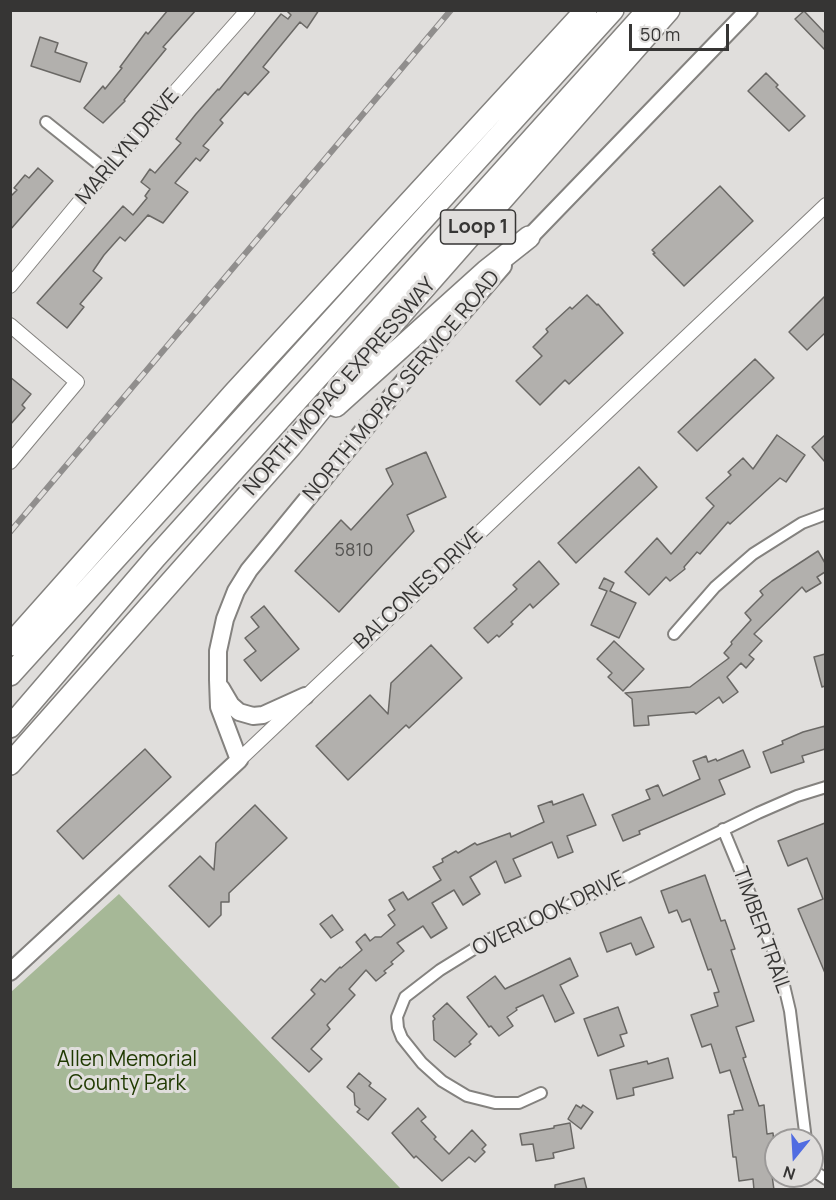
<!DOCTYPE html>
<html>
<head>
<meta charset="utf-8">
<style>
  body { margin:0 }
  #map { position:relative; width:836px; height:1200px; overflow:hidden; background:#e0dedc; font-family:Manrope,sans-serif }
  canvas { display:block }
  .frame { position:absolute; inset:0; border:12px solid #363534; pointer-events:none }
  .north { position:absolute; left:764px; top:1128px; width:60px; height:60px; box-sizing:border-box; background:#e0dedc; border:2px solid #9c9a99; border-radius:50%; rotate:198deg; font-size:16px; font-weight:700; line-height:24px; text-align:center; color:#363534 }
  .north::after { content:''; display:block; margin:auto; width:21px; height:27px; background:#506ce1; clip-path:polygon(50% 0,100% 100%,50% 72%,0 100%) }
  .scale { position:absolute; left:629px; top:24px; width:100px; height:27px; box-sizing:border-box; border:3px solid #363534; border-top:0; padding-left:8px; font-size:18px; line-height:21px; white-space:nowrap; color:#363534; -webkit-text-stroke:4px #e0dedc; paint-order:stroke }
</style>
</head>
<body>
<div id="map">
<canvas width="836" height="1200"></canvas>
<div class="frame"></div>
<div class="north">N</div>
<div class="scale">50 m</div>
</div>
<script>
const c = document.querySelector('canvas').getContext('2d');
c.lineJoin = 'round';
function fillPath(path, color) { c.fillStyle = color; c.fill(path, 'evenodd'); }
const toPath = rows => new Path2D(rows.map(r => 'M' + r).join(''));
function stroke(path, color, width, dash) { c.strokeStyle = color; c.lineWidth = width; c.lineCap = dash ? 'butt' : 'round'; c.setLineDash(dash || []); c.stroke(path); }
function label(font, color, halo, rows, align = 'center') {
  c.font = font + ' Manrope,sans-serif'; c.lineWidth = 6; c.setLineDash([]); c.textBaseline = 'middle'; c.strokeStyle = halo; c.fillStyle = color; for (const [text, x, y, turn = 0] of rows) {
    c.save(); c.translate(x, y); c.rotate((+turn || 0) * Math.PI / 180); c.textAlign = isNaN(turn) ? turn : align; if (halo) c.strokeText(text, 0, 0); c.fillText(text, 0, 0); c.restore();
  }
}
const green = toPath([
  [119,894,214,994,401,1189,11,1189,11,992]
]);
const building = toPath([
  [168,10,196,10,163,47,166,49,124,100,125,101,103,123,84,108,103,86,105,89,122,68,120,67,146,32,148,34,168,10],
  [286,10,319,10,307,28,300,22,263,67,269,72,248,95,245,92,220,120,223,123,203,146,209,150,200,161,196,158,175,183,188,192,163,223,148,215,125,241,120,237,104,255,93,271,102,278,80,304,84,307,67,328,37,303,123,206,133,215,147,198,145,196,150,189,141,182,150,169,155,173,181,143,176,139,196,114,218,89,219,90,281,14,288,19,291,15,286,10],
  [804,11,825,33,825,50,795,19,804,11],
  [40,37,58,43,55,52,87,63,80,82,31,66,40,37],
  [766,73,778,85,776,87,805,116,789,131,748,91,766,73],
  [38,168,53,181,10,230,10,197,17,190,14,188,25,175,29,178,38,168],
  [720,186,753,221,684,286,653,254,655,253,652,250,720,186],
  [587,295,597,305,598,304,623,333,569,384,565,380,540,405,516,381,542,356,533,347,548,332,546,329,570,307,572,309,587,295],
  [825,296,825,333,807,350,789,332,825,296],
  [755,359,774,378,697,451,678,432,755,359],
  [10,377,31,394,22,405,25,408,10,425,10,377],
  [777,435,805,455,786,482,780,478,730,524,728,522,700,554,697,552,684,567,685,569,670,581,666,577,649,595,625,572,657,538,671,554,714,506,706,498,731,475,728,472,743,458,753,469,777,435],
  [825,435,825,462,812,447,825,435],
  [426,452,446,497,407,515,414,531,339,612,295,571,341,520,351,530,393,484,386,469,426,452],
  [639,467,657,487,576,563,558,543,639,467],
  [818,551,825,563,825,572,817,577,821,583,806,592,802,587,754,634,762,641,749,655,754,659,746,668,741,663,727,677,738,692,723,703,719,697,696,714,694,712,648,716,649,725,634,726,632,699,625,693,690,687,729,658,724,653,732,644,731,642,751,620,745,613,763,595,760,591,772,581,818,551],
  [539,561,559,584,533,608,530,604,511,622,513,624,499,637,497,635,488,643,474,628,517,589,513,585,539,561],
  [604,578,614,583,610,591,636,603,619,638,591,625,607,591,599,588,604,578],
  [264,606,299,649,261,681,244,660,256,651,245,638,259,627,251,617,264,606],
  [614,641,644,669,623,691,608,677,612,673,597,659,614,641],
  [431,645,462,678,409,728,406,725,348,780,316,746,370,695,388,714,391,683,431,645],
  [825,654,825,686,822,687,814,657,825,654],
  [825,726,825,749,802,756,804,762,771,773,763,752,783,744,782,741,803,732,825,726],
  [145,749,171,777,83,859,57,831,145,749],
  [743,750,750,767,719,780,725,794,639,831,640,834,623,841,612,815,650,799,646,790,658,785,663,796,700,779,693,761,706,756,708,762,716,759,717,761,743,750],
  [583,794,596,825,567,836,573,852,558,858,552,842,513,859,521,876,505,883,496,861,470,877,480,894,463,905,454,890,432,903,447,928,431,938,423,926,397,943,404,951,391,962,393,964,384,971,386,973,376,981,366,970,349,989,355,995,327,1025,330,1029,311,1049,322,1059,309,1072,272,1038,315,994,311,990,321,979,325,982,340,967,341,968,362,950,356,942,365,934,370,941,375,937,381,937,395,925,388,915,395,910,389,900,403,892,408,900,441,880,433,867,443,862,442,859,456,851,458,853,475,843,477,845,510,833,511,837,544,822,538,806,552,801,553,805,583,794],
  [255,805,287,838,229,893,229,902,221,902,221,915,209,927,169,886,200,856,214,870,216,843,255,805],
  [825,823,825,973,798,909,823,899,807,858,788,866,778,841,825,823],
  [705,875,721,921,725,920,735,949,731,950,754,1021,736,1027,746,1057,743,1058,759,1106,764,1105,767,1134,773,1133,775,1152,769,1153,774,1190,754,1190,753,1179,739,1181,736,1157,733,1157,728,1115,734,1114,734,1111,743,1110,730,1070,720,1073,711,1044,702,1047,691,1015,718,1006,714,993,719,992,711,969,708,970,690,919,682,922,677,910,669,913,661,891,705,875],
  [332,915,343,930,331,938,320,924,332,915],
  [641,917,654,947,636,955,631,943,607,952,600,933,641,917],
  [570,958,578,976,560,985,574,1013,555,1022,543,995,516,1008,517,1010,507,1017,513,1026,499,1036,491,1026,489,1027,467,997,495,976,505,989,570,958],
  [447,1003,477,1034,469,1042,471,1044,455,1057,434,1040,433,1021,435,1019,433,1016,447,1003],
  [618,1007,627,1033,620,1035,624,1046,598,1056,584,1019,618,1007],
  [668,1058,673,1078,633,1088,634,1095,617,1099,610,1070,647,1061,648,1064,668,1058],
  [359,1073,371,1083,369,1086,386,1099,368,1120,357,1112,360,1109,355,1105,354,1093,347,1087,359,1073],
  [576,1105,581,1108,583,1105,593,1112,581,1129,568,1119,576,1105],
  [418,1108,426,1117,421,1121,436,1137,434,1139,449,1154,472,1130,486,1145,482,1149,485,1152,475,1162,469,1157,442,1181,416,1156,414,1158,392,1133,418,1108],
  [570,1123,574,1148,553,1153,554,1158,536,1161,533,1144,522,1145,520,1134,554,1128,554,1126,570,1123],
  [584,1178,587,1190,555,1190,555,1185,584,1178]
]);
const minor = toPath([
  [46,122,106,170],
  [674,634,715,587,753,554,802,523,826,514],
  [723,829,779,964,790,1011,806,1140],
  [541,1093,519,1103,495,1103,467,1096,442,1081,422,1063,402,1038,398,1028,397,1017,405,997,440,970,490,939,568,906,758,813,797,796,826,787],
  [812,1167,814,1171,826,1179]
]);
const tertiary = toPath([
  [10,286,106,170,248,10],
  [10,325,77,382,10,462],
  [239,760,826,205]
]);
const secondary = toPath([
  [522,245,749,10],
  [221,688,231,705,239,712,253,716,263,715,305,696],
  [10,972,239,760,219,707,218,680,218,651,225,619,236,591,249,570,412,371,503,266]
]);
const motorway = toPath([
  [336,406,486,271,529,237],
  [10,645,234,393,586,10],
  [10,675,613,10],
  [10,727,156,557,648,10],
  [10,764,291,446,361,360,669,10]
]);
const rail = toPath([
  [10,532,451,10]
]);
const numberNames = [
  ["5810",354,551]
];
const shields = [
  [478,227,75]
];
const shieldNames = [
  ["Loop 1",478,227]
];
const streetNames = [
  ["MARILYN DRIVE",128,147,-49],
  ["NORTH MOPAC SERVICE ROAD",402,386,-50],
  ["NORTH MOPAC EXPRESSWAY",340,387,-49],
  ["BALCONES DRIVE",419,589,-43],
  ["OVERLOOK DRIVE",549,914,-26],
  ["TIMBER TRAIL",761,930,70]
];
const parkNames = [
  ["Allen Memorial",127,1060],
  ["County Park",127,1084]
];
fillPath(green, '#a6b897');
fillPath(building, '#b2b0ad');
stroke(building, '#6a6865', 1.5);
stroke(minor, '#84827f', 14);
stroke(tertiary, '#84827f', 16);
stroke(secondary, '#84827f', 20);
stroke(motorway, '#84827f', 24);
stroke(minor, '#fff', 10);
stroke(tertiary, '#fff', 14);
stroke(secondary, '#fff', 16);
stroke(motorway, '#fff', 21);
stroke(rail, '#908e8d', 6);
stroke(rail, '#e0dedc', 4, [11]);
label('18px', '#555452', null, numberNames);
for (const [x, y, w] of shields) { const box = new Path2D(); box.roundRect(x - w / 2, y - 17, w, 34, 4.5); c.fillStyle = '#e0dedc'; c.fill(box); stroke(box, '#363534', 1.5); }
label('bold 20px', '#363534', null, shieldNames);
label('21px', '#363534', '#e0dedc', streetNames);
label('21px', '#1f3900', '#e0dedc', parkNames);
</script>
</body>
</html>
